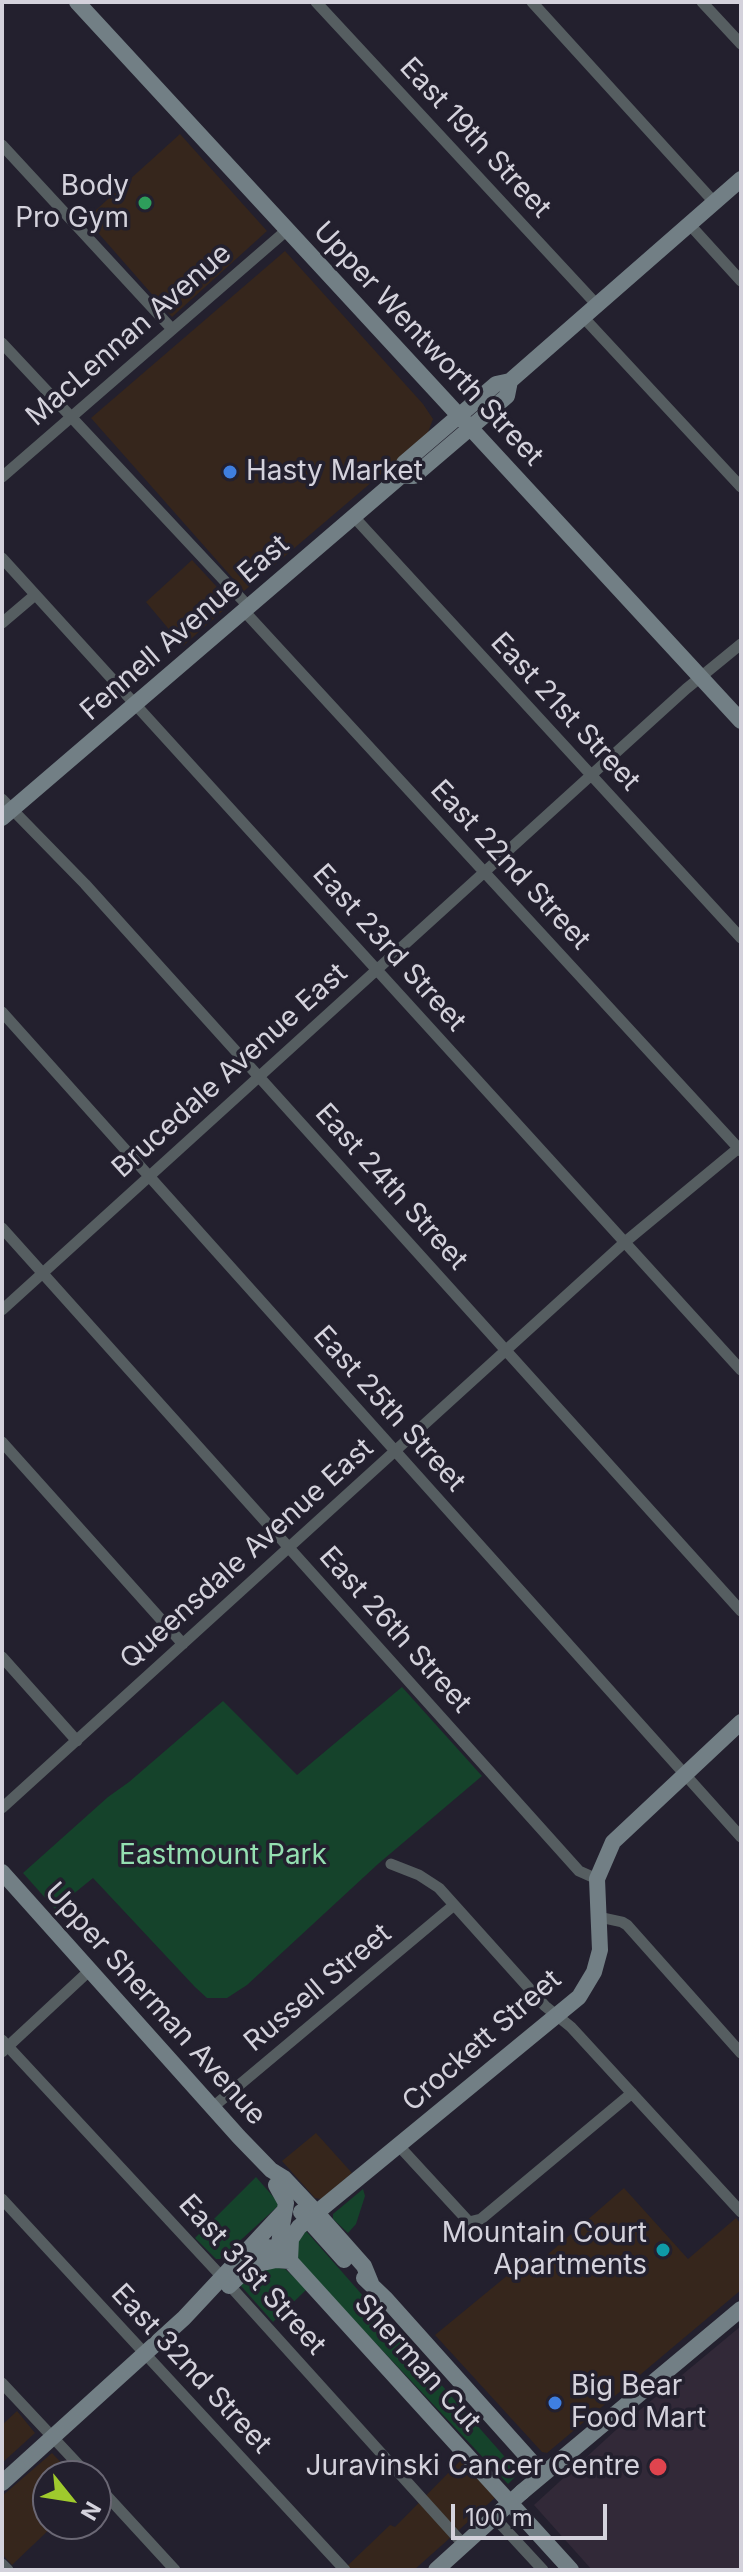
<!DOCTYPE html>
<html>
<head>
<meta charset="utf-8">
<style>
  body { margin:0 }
  #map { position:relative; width:743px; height:2572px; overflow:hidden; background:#23202e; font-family:Inter,sans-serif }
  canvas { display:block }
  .frame { position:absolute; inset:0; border:4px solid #d4d2dc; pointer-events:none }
  .north { position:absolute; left:32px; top:2460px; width:80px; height:80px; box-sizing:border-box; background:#23202e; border:2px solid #6a6774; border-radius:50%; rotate:120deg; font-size:22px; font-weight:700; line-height:32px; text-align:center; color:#d4d2dc }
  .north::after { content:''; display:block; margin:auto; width:28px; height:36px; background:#9fca2d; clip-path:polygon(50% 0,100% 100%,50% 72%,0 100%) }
  .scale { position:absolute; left:451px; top:2504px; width:156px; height:36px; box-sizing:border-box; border:4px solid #d4d2dc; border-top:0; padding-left:10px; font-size:24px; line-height:28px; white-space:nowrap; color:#d4d2dc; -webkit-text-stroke:6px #23202e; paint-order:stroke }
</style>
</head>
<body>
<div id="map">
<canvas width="743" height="2572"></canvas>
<div class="frame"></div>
<div class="north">N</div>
<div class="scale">100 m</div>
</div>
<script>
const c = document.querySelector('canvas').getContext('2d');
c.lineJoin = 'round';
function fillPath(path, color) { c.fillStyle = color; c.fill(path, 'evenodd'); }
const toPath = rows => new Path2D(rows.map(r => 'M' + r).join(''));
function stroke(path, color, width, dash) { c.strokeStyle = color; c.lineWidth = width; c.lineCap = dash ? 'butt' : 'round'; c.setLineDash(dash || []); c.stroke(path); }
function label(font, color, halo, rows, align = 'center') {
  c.font = font + ' Inter,sans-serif'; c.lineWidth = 7; c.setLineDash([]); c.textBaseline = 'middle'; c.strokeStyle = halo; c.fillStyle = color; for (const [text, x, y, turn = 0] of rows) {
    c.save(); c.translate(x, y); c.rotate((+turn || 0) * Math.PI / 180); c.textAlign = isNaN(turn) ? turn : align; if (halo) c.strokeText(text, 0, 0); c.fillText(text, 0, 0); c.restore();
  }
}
const commercial = toPath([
  [180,134,267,231,172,317,86,219],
  [285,251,423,404,433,419,427,435,244,591,91,418],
  [192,560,228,599,228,606,183,646,146,602],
  [316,2133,352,2173,321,2199,315,2198,282,2161],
  [624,2188,688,2259,736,2218,741,2224,741,2290,547,2453,542,2452,435,2335,531,2256,538,2263],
  [17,2411,35,2433,2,2463,2,2425],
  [52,2453,74,2476,48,2476,48,2524,55,2524,12,2565,2,2554,2,2496],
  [463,2458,497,2496,414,2570,343,2570,390,2525,395,2527]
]);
const medical = toPath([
  [741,2326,741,2570,592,2570,534,2505,617,2429]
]);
const green = toPath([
  [402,1687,482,1776,378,1864,247,1985,227,1998,207,1998,195,1987,93,1878,55,1909,23,1873,108,1797,129,1782,223,1701,297,1775],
  [256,2177,277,2201,278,2206,220,2259,216,2259,195,2238],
  [363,2189,365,2196,356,2224,348,2233,333,2219,333,2214],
  [306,2231,519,2473,508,2484,303,2266,298,2259,296,2245],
  [264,2266,285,2269,307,2289,273,2322,241,2286,242,2282]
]);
const street = toPath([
  [316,2,598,306],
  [532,2,714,202],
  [702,2,741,44],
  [2,145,172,329],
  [690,225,741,281],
  [584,318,741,487],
  [2,343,249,607],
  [2,477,287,230],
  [354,517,741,938],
  [2,558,741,1370],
  [245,612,741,1151],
  [2,623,35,595],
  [2,799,85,884,741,1611],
  [2,1012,741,1837],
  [2,1228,579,1871,597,1879],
  [2,1310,686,689,741,644],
  [2,1442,183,1644],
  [2,1657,77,1741],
  [2,1808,625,1242,741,1146],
  [391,1864,419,1875,439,1888,545,2006,571,2027,741,2212],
  [599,1917,622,1922,627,1925,741,2053],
  [2,2040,222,2277,464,2545],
  [2,2052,89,1971],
  [213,2107,454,1905],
  [399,2146,469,2222,481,2219,632,2093],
  [2,2199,345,2570],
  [2,2383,89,2476],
  [96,2484,175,2570],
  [494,2517,543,2570],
  [2,2564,8,2570]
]);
const secondary = toPath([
  [77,2,741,721],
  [401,476,414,476,469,429,507,396,510,381],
  [2,818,401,476,404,463,496,384,510,381,741,179],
  [2,1872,239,2137,271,2170,284,2178,317,2213,364,2266,371,2283],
  [276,2185,286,2203,279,2243,287,2256],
  [301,2212,344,2260],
  [290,2261,291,2239,299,2227,579,1997,594,1972,600,1950,597,1879,613,1842,741,1722],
  [235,2262,251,2251,266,2247,273,2248,290,2261,571,2570],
  [364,2278,386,2299,531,2461,539,2478],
  [229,2286,246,2270,258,2264,276,2260,290,2261],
  [2,2483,184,2318,285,2210],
  [522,2492,741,2309],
  [436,2570,501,2511]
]);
const secondaryBridge = toPath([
  [501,2511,522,2492]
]);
const markers = [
  [145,203,8,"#2e9e5b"],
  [230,472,8,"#3f7fe0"],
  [663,2250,8,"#0f9aa8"],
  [555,2403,8,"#3f7fe0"],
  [658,2467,10,"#e0444e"]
];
const streetNames = [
  ["East 19th Street",475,138,47],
  ["MacLennan Avenue",129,335,-41],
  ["Upper Wentworth Street",428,344,47],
  ["Fennell Avenue East",185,628,-41],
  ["East 21st Street",565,712,47],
  ["East 22nd Street",510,865,47],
  ["East 23rd Street",389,948,48],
  ["Brucedale Avenue East",230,1071,-42],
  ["East 24th Street",391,1187,48],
  ["East 25th Street",389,1409,48],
  ["Queensdale Avenue East",247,1554,-42],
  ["East 26th Street",395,1630,48],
  ["Russell Street",318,1988,-40],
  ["Upper Sherman Avenue",155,2004,48],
  ["Crockett Street",482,2041,-41],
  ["East 31st Street",252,2275,48],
  ["Sherman Cut",417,2363,48],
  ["East 32nd Street",191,2369,47]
];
const poiNames = [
  ["Body",129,187],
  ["Pro Gym",129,219],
  ["Hasty Market",246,472,"left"],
  ["Mountain Court",647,2234],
  ["Apartments",647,2266],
  ["Big Bear",571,2387,"left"],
  ["Food Mart",571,2419,"left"],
  ["Juravinski Cancer Centre",640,2467]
];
const parkNames = [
  ["Eastmount Park",223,1856]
];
fillPath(commercial, '#36261c');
fillPath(medical, '#322938');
fillPath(green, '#15432b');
stroke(street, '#565e61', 11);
stroke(secondary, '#727f85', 16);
stroke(secondaryBridge, '#727f85', 16);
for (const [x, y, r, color] of markers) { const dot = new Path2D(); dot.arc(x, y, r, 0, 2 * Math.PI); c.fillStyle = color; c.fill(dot); stroke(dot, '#23202e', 3); }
label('28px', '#d4d2dc', '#23202e', streetNames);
label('28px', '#d4d2dc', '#23202e', poiNames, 'right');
label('28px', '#94dfb1', '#23202e', parkNames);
</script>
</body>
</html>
